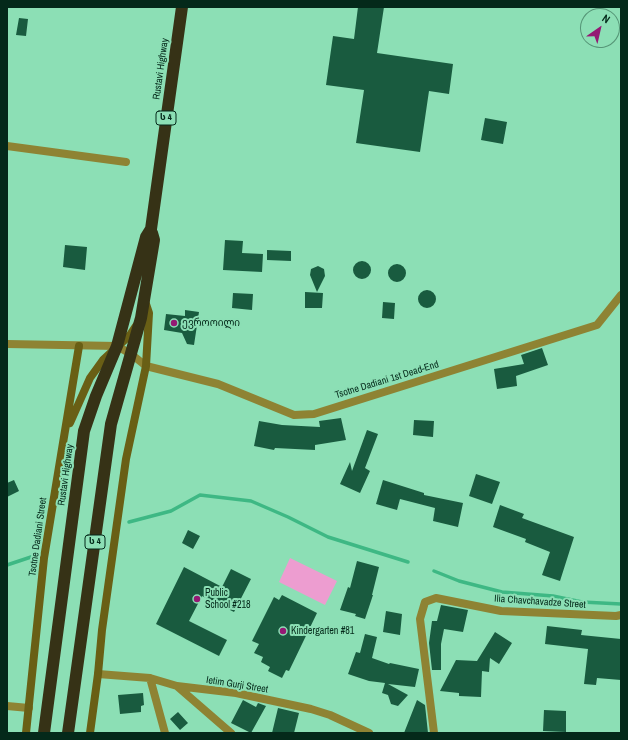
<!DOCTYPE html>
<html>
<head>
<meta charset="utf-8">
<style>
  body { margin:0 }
  #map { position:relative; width:628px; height:740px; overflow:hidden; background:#8cdfb5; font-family:"Archivo Narrow",sans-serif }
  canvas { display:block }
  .frame { position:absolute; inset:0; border:8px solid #04291a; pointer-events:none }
  .north { position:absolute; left:580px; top:8px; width:40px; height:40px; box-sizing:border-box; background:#8cdfb5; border:1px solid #569677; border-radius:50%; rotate:34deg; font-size:11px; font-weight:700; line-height:16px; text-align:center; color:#04291a }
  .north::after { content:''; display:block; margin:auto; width:14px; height:18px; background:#941974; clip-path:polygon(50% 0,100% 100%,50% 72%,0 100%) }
</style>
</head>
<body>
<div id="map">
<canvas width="628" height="740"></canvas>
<div class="frame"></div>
<div class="north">N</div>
</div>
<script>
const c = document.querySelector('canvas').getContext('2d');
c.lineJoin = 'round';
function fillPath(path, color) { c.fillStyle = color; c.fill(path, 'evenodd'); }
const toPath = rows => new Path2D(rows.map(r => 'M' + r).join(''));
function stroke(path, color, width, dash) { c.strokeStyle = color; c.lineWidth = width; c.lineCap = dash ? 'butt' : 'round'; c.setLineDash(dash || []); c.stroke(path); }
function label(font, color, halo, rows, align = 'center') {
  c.font = font + ' "Archivo Narrow","Noto Sans Georgian",sans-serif'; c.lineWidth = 4; c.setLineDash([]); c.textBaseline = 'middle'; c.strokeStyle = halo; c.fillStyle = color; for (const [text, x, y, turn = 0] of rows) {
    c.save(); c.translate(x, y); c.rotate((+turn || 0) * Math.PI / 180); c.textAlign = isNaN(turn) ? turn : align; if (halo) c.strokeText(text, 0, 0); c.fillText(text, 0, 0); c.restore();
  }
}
const green = toPath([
  [290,558,337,581,325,605,279,582]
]);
const stream = toPath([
  [129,522,171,511,200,495,251,501,288,517,328,537,408,562],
  [7,565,31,557],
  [434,571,459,581,502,592,553,596,582,602,621,604]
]);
const building = toPath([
  [358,7,384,7,377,53,453,64,449,94,429,91,420,152,356,143,364,90,326,85,333,36,354,39],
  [19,18,28,19,26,36,16,35],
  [485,118,507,122,503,144,481,140],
  [225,240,243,241,242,253,263,254,262,272,223,270],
  [65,245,87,247,85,270,63,267],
  [267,250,291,251,291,261,267,260],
  '353 270a9 9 0 1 1 18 0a9 9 0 1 1-18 0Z',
  '388 273a9 9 0 1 1 18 0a9 9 0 1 1-18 0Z',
  [318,266,324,269,325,276,317,292,310,275,311,269],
  '418 299a9 9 0 1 1 18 0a9 9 0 1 1-18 0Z',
  [305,292,323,293,322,308,305,308],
  [233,293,253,294,252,310,232,308],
  [383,302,395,303,394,319,382,318],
  [185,310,199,312,194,345,187,344,182,333,164,330,166,314,185,316],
  [542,348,548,365,516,376,517,386,497,389,494,369,524,364,521,355],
  [341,418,346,440,315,445,315,450,275,448,274,450,254,446,259,421,282,425,320,427,319,421],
  [414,420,434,421,433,437,413,435],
  [367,430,378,434,365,468,370,471,360,493,340,484,350,462,352,471],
  [476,474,500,482,492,504,469,496],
  [14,480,19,491,7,497,7,483],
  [383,480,424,493,424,495,463,503,458,527,433,521,435,508,400,499,397,510,376,504],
  [500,505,524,514,522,518,574,537,560,581,542,575,550,552,525,542,526,539,493,527],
  [188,530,200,536,193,549,182,543],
  [357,561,379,567,372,595,373,595,365,619,355,616,356,614,340,610,348,587,350,588],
  [184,567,222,587,231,569,251,579,234,612,202,596,189,621,227,640,219,656,156,624],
  [282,595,317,613,289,671,286,670,282,678,268,671,270,667,261,662,263,657,254,653,259,644,252,641,274,597,279,600],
  [441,605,468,610,463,632,444,629,441,644,441,670,432,670,429,643,432,621,437,621],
  [386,611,402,614,400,635,383,632],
  [547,626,582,630,581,635,621,639,621,680,597,678,596,685,584,684,588,649,545,644],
  [495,632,512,643,499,664,490,658,489,672,482,671,481,697,459,696,459,693,440,691,456,660,477,661],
  [365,634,377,637,372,658,389,664,390,663,419,669,415,687,388,684,408,695,398,706,391,704,388,695,382,693,385,683,369,681,348,674,356,652,360,653],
  [143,693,144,705,141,706,141,712,120,714,118,695],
  [243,700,256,707,258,703,266,706,251,733,231,723],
  [417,700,425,705,428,733,404,733],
  [278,708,299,713,294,733,272,733],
  [544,710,566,711,566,732,543,731],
  [178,712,188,723,180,730,170,719]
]);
const street = toPath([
  [7,146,126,162],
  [7,344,117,346,131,354,146,366,218,384,294,415,314,414,597,325,621,295],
  [98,674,150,678,177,686,236,693,311,709,330,715,369,733],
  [150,678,165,733],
  [178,687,231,733],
  [7,706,29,708],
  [434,733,420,619,425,602,436,598,501,611,616,616,621,615]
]);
const secondary = toPath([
  [70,423,90,378,103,360,130,335,136,326],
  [26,733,44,558,79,346],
  [90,733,98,674,102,630,126,459,146,366,149,313,145,301]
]);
const highway = toPath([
  [44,733,84,431,96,396,117,346,146,237,151,229,182,7],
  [68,733,111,424,141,318,154,240,152,233]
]);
const markers = [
  [174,323,4,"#941974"],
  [197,599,4,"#941974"],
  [283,631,4,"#941974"]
];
const shields = [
  [166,118,20],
  [95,542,20]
];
const shieldNames = [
  ["ს 4",166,118],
  ["ს 4",95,542]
];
const streetNames = [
  ["Rustavi Highway",161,69,-82],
  ["Tsotne Dadiani 1st Dead-End",387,380,-17],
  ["Rustavi Highway",66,475,-82],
  ["Tsotne Dadiani Street",38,537,-82],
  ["Ilia Chavchavadze Street",540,602,4],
  ["Ietim Gurji Street",237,685,9]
];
const poiNames = [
  ["ევროოილი",182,323],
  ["Public",205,593],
  ["School #218",205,605],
  ["Kindergarten #81",291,631]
];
fillPath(green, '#ed9dd0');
stroke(stream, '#3eb884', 3.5);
fillPath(building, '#195b3f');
stroke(street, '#8e8333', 8);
stroke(secondary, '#695f15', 8);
stroke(highway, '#363216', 12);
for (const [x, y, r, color] of markers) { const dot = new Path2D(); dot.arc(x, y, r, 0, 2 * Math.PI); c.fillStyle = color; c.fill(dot); stroke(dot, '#8cdfb5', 1.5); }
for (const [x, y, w] of shields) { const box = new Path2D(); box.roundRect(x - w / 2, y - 7, w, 14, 3); c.fillStyle = '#8cdfb5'; c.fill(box); stroke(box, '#04291a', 1); }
label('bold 9px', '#04291a', null, shieldNames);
label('10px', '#04291a', '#8cdfb5', streetNames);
label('10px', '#04291a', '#8cdfb5', poiNames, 'left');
</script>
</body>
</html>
